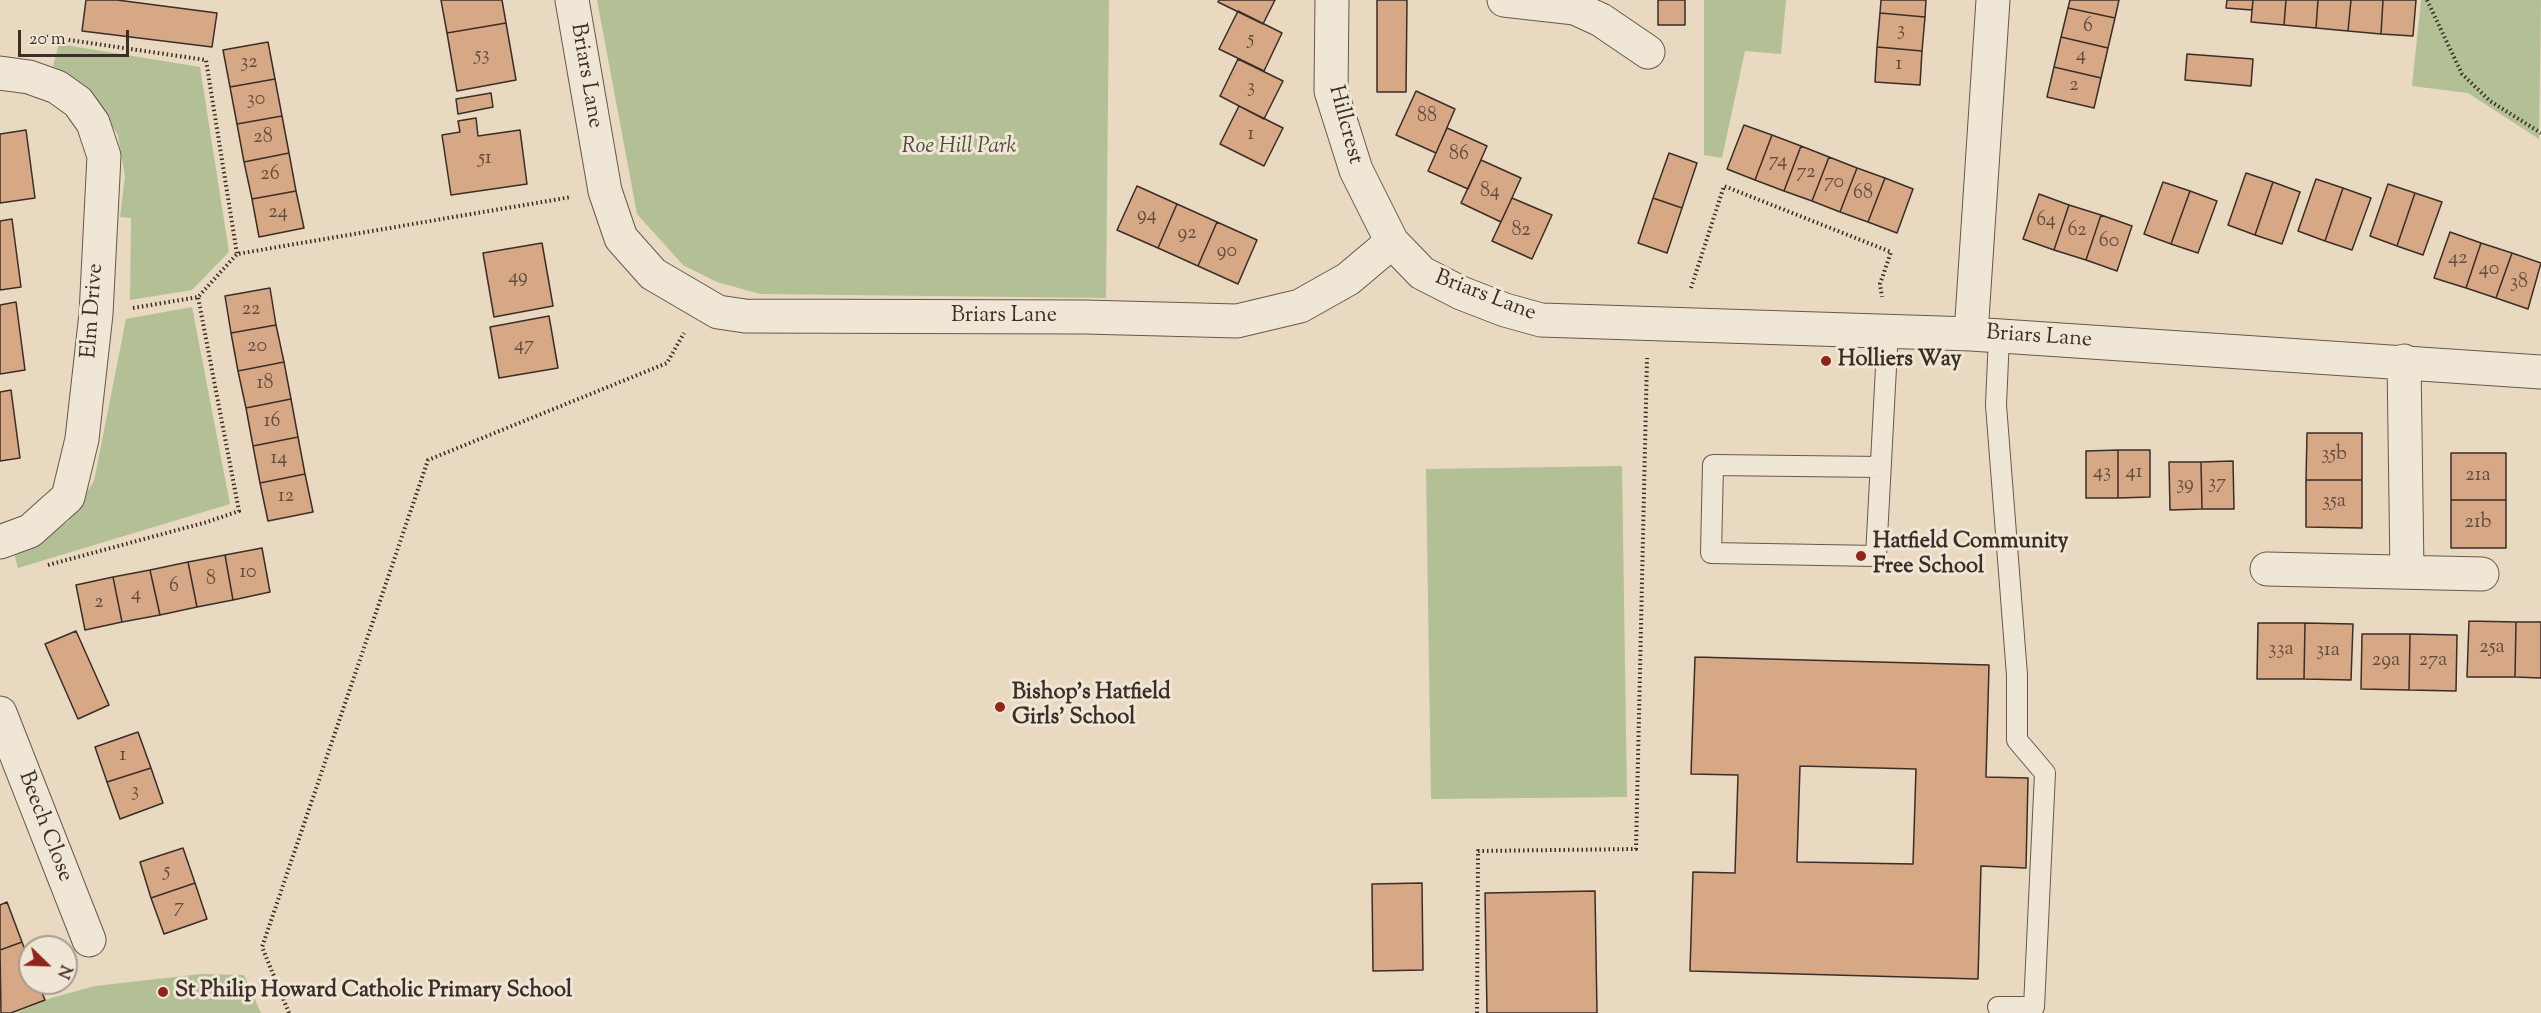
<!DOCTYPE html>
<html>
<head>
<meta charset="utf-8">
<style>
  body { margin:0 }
  #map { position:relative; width:2541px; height:1013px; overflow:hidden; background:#e8d9c0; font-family:"Sorts Mill Goudy",serif }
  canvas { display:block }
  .north { position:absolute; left:18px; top:935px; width:60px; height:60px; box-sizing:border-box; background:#f0e6d6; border:2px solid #a89c90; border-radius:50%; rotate:113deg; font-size:16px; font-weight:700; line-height:24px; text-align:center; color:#3b2d27 }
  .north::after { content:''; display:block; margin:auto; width:21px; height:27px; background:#8f2418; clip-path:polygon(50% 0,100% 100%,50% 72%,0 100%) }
  .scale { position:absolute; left:18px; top:30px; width:111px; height:27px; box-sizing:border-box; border:3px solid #3b2d27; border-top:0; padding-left:8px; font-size:18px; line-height:21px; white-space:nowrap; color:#3b2d27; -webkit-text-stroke:4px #f0e6d6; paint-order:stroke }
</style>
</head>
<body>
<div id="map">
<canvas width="2541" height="1013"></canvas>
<div class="north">N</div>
<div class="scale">20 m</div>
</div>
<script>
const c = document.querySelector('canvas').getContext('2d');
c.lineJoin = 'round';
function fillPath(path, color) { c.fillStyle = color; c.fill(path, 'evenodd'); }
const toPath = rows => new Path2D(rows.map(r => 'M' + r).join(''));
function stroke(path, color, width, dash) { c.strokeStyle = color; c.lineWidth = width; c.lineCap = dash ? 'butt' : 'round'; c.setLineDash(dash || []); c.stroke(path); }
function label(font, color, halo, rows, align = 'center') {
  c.font = font + ' "Sorts Mill Goudy",serif'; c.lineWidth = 6; c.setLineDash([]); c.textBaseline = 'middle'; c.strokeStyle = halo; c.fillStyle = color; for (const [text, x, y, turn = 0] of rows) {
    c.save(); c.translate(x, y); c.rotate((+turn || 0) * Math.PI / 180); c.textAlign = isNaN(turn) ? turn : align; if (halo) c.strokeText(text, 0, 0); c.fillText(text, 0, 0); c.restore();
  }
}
const green = toPath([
  [597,0,1109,0,1106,298,760,294,717,282,683,265,637,214],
  [1704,0,1786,0,1781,54,1745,51,1722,158,1704,155],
  [2421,0,2541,0,2539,139,2468,93,2412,86],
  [59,44,200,67,229,252,192,290,130,300,131,218,120,217,125,177,118,135,89,91,53,66],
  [192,307,230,504,18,568,14,553,68,522,94,481,126,319],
  [1622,466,1627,797,1431,799,1426,469],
  [201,974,244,975,261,1013,16,1013,51,998,95,986]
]);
const building = toPath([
  [86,0,117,0,217,13,212,47,82,31,86,0],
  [441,0,502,0,506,23,447,33,441,0],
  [1219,0,1275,0,1263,24,1218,2,1219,0],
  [1377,0,1407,0,1406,92,1377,92,1377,0],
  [1658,0,1685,0,1685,25,1658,25,1658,0],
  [1881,0,1926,0,1925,17,1880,13,1881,0],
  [2070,0,2119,0,2115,18,2068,8,2070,0],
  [2227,0,2253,0,2252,10,2226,8,2227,0],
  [2253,0,2286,0,2284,25,2251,22,2253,0],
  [2286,0,2318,0,2316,28,2284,25,2286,0],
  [2318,0,2351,0,2348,31,2316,28,2318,0],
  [2351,0,2383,0,2381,34,2348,31,2351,0],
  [2383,0,2416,0,2413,36,2381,34,2383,0],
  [2068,8,2115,18,2108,48,2061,37,2068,8],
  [1238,11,1282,33,1264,71,1219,49,1238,11],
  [1880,13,1925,17,1922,51,1877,47,1880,13],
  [506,23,516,80,457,91,447,33,506,23],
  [2061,37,2108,48,2101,78,2054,67,2061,37],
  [268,42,275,79,230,87,223,50,268,42],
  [1877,47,1922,51,1920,85,1875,82,1877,47],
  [2187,54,2253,59,2251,86,2185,80,2187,54],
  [1238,59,1283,81,1264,119,1220,96,1238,59],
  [2054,67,2101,78,2094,108,2047,97,2054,67],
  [275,79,282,116,237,124,230,87,275,79],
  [1416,91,1455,109,1436,153,1396,135,1416,91],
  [491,93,493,107,458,114,456,99,491,93],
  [1239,106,1283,128,1264,166,1220,144,1239,106],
  [282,116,289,153,244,162,237,124,282,116],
  [476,118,478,136,520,130,527,184,451,195,442,135,460,132,458,121,476,118],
  [1744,125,1772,135,1755,180,1727,169,1744,125],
  [1447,128,1487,146,1468,189,1428,171,1447,128],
  [26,130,35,198,0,203,0,134,26,130],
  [1772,135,1801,146,1784,191,1755,180,1772,135],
  [1801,146,1829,157,1812,201,1784,191,1801,146],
  [289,153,296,191,252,199,244,162,289,153],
  [1669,153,1697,163,1682,208,1653,198,1669,153],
  [1829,157,1857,168,1840,212,1812,201,1829,157],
  [1481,160,1521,178,1501,222,1461,203,1481,160],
  [1857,168,1885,178,1868,222,1840,212,1857,168],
  [2246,173,2273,182,2255,235,2228,225,2246,173],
  [1885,178,1913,189,1897,233,1868,222,1885,178],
  [2316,179,2343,188,2325,241,2298,231,2316,179],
  [2163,182,2190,191,2171,244,2144,234,2163,182],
  [2273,182,2300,192,2282,244,2255,235,2273,182],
  [2388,184,2415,193,2397,246,2370,236,2388,184],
  [1137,186,1177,204,1158,248,1117,230,1137,186],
  [2343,188,2371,198,2352,250,2325,241,2343,188],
  [296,191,304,228,259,237,252,199,296,191],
  [2190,191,2217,201,2198,253,2171,244,2190,191],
  [2415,193,2442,202,2423,255,2397,246,2415,193],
  [2039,194,2069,205,2054,250,2023,239,2039,194],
  [1512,198,1552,215,1532,259,1492,241,1512,198],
  [1653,198,1682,208,1667,253,1638,243,1653,198],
  [1177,204,1217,222,1198,266,1158,248,1177,204],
  [2069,205,2101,215,2086,260,2054,250,2069,205],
  [2101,215,2132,226,2117,271,2086,260,2101,215],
  [12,219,21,287,0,290,0,221,12,219],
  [1217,222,1257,240,1238,284,1198,266,1217,222],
  [2450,232,2481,243,2466,288,2434,278,2450,232],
  [542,243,553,306,494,317,483,253,542,243],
  [2481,243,2512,253,2496,298,2466,288,2481,243],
  [2512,253,2541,263,2528,309,2496,298,2512,253],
  [270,288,276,325,231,333,225,296,270,288],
  [16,302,25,370,0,374,0,305,16,302],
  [549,316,558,368,499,378,490,327,549,316],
  [276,325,284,362,238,371,231,333,276,325],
  [284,362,291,399,246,408,238,371,284,362],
  [11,390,20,458,0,461,0,392,11,390],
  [291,399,298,437,253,446,246,408,291,399],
  [2307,433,2362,433,2362,480,2306,480,2307,433],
  [298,437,305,474,260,483,253,446,298,437],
  [2118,450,2150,450,2150,497,2118,498,2118,450],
  [2118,450,2118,498,2086,498,2086,451,2118,450],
  [2451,453,2506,453,2506,500,2451,500,2451,453],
  [2233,461,2234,509,2202,509,2201,462,2233,461],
  [2169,462,2201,462,2202,509,2170,510,2169,462],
  [305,474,313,512,268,521,260,483,305,474],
  [2306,480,2362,480,2362,528,2306,527,2306,480],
  [2451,500,2506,500,2506,548,2451,548,2451,500],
  [262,548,270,592,233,600,225,555,262,548],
  [225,555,233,600,197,607,188,562,225,555],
  [188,562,197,607,160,615,150,570,188,562],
  [150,570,160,615,122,622,113,577,150,570],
  [113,577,122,622,85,630,76,585,113,577],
  [2469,621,2516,622,2515,677,2467,677,2469,621],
  [2516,622,2541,622,2541,678,2515,677,2516,622],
  [2258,623,2305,623,2304,679,2257,679,2258,623],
  [2305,623,2353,624,2351,680,2304,679,2305,623],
  [76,631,109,705,78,719,45,644,76,631],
  [2362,634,2410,634,2409,690,2361,689,2362,634],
  [2410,634,2457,635,2456,691,2409,690,2410,634],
  [1695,657,1989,665,1986,777,2028,778,2026,868,1981,866,1978,979,1690,971,1693,872,1735,873,1738,775,1691,774,1695,657],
  [1800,766,1916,769,1913,864,1797,862,1800,766],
  [138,732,151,768,107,782,95,747,138,732],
  [151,768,163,803,120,819,107,782,151,768],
  [183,848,195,883,151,898,140,862,183,848],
  [195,883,207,919,164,934,151,898,195,883],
  [1422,883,1423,970,1373,971,1372,884,1422,883],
  [1595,891,1597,1013,1487,1013,1485,893,1595,891],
  [7,902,22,942,0,950,0,905,7,902],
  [22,942,30,962,30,983,38,983,45,1000,11,1013,1,1013,0,950,22,942]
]);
const path = toPath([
  [2427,0,2462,74,2490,101,2541,133],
  [42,36,206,60,237,254],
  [1691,288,1724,186,1891,252,1880,284,1882,297],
  [133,308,198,297,237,254,571,197],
  [48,565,207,522,239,511,198,297],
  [289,1013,262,947,428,460,667,363,684,333],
  [1477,1013,1478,851,1636,849,1647,358]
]);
const lane = toPath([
  [1880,467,1713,465,1711,553,1876,556,1888,330],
  [1998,1007,2034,1007,2045,773,2017,740,2017,675,1996,405,1999,336]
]);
const street = toPath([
  [572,0,605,191,621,238,653,274,718,312,745,316,1085,317,1237,321,1300,306,1348,279,1392,242,1422,273,1461,293,1505,310,1541,320,1971,334,2541,372],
  [1332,0,1331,91,1356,170,1392,242],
  [1504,0,1575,8,1601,20,1648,52],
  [0,73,29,77,57,87,78,102,93,123,104,156,96,314,82,439,68,497,30,531,0,542],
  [1971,334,1993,0],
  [2404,361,2407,571],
  [2267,569,2482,574],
  [0,713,89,940]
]);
const markers = [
  [1826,361,6,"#8f2418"],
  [1861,556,6,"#8f2418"],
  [1000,707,6,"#8f2418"],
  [163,992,6,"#8f2418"]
];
const numberNames = [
  ["6",2088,28],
  ["3",1901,32],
  ["5",1251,41],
  ["53",482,57],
  ["4",2081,57],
  ["32",249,64],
  ["1",1899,66],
  ["2",2074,87],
  ["3",1251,89],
  ["30",256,101],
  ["88",1427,118],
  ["1",1251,136],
  ["28",263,139],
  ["86",1459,156],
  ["51",485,160],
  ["74",1778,163],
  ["72",1806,174],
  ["26",270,176],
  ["70",1834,184],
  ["84",1490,193],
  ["68",1863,195],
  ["24",278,214],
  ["94",1147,217],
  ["64",2046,222],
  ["82",1521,232],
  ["62",2077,232],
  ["92",1187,235],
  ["60",2109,243],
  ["90",1227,253],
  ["42",2458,260],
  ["40",2489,271],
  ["49",518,279],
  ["38",2519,284],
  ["22",251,311],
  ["47",524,347],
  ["20",257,348],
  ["18",265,385],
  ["16",272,423],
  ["35b",2334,456],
  ["14",279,460],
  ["43",2102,474],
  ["41",2134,474],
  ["21a",2478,477],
  ["37",2217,485],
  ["39",2185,486],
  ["12",286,498],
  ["35a",2334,503],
  ["21b",2478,524],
  ["10",248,574],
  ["8",211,581],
  ["6",174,588],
  ["4",136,596],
  ["2",99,604],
  ["25a",2492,649],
  ["33a",2281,651],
  ["31a",2328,652],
  ["29a",2386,662],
  ["27a",2433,662],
  ["1",123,757],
  ["3",135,793],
  ["5",167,873],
  ["7",179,909]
];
const streetNames = [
  ["Briars Lane",585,76,80],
  ["Hillcrest",1344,125,75],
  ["Briars Lane",1485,297,21],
  ["Elm Drive",94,311,-86],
  ["Briars Lane",1004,317],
  ["Briars Lane",2039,338,4],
  ["Beech Close",44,827,69]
];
const parkNames = [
  ["Roe Hill Park",959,148]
];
const poiNames = [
  ["Holliers Way",1838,361],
  ["Hatfield Community",1873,543],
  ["Free School",1873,568],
  ["Bishop's Hatfield",1012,694],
  ["Girls' School",1012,719],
  ["St Philip Howard Catholic Primary School",175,992]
];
fillPath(green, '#b3c095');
fillPath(building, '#d6a885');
stroke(building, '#3b2d27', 1.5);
stroke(lane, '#66584d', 22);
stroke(street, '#66584d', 35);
stroke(path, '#3b2d27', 4, [1.5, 3]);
stroke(lane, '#f0e6d6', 20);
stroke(street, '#f0e6d6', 33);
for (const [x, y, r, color] of markers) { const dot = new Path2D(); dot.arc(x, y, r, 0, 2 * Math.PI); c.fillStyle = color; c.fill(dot); stroke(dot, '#f0e6d6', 2); }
label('20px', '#624c3e', null, numberNames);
label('22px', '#3b2d27', '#f0e6d6', streetNames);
label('italic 22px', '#534a3d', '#f0e6d6', parkNames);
label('bold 22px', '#3b2d27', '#f0e6d6', poiNames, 'left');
</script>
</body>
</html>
